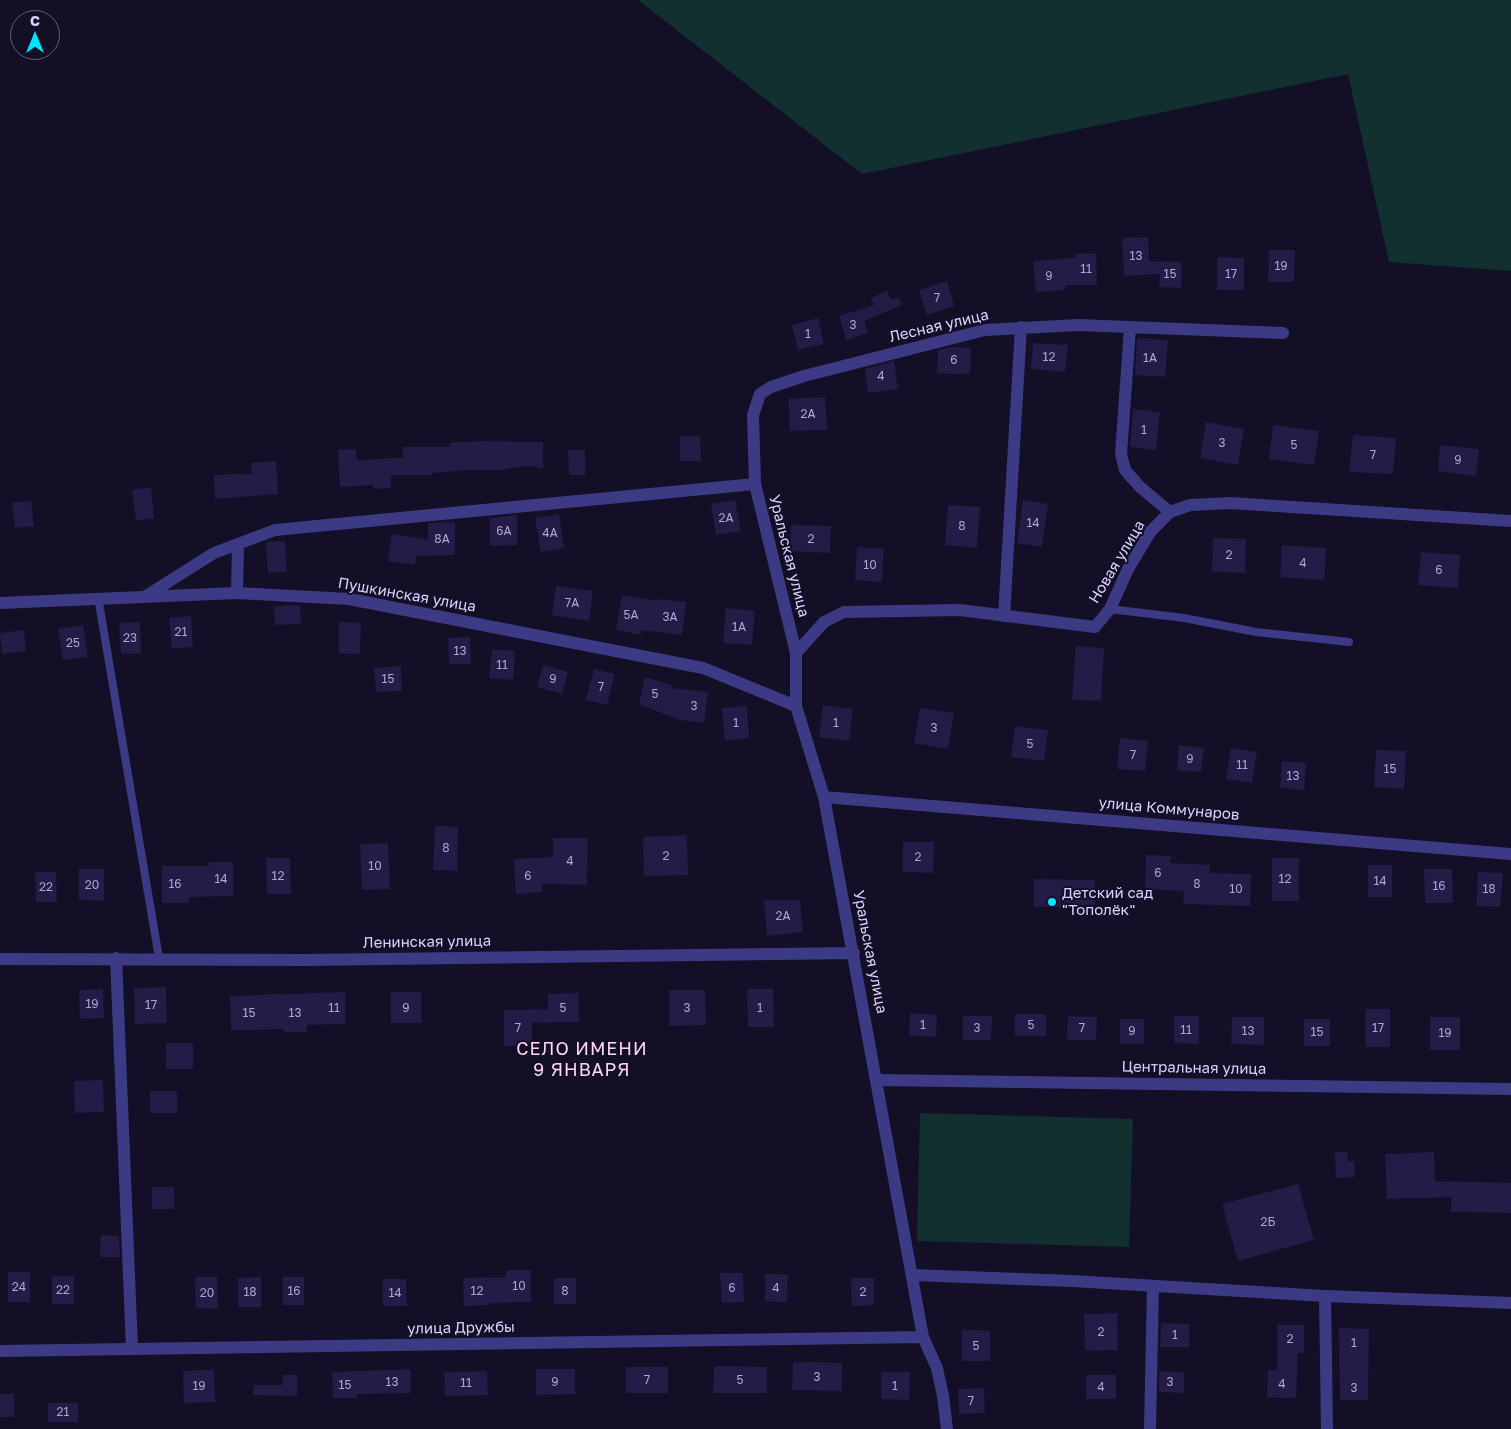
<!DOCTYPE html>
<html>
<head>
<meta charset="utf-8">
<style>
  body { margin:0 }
  #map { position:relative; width:1511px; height:1429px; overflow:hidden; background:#130f26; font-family:"Golos Text",sans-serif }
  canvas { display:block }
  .north { position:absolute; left:10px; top:10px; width:50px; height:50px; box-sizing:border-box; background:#130f26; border:1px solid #625e7d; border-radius:50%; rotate:0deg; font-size:14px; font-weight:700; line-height:20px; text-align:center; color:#d9d4ff }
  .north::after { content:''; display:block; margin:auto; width:18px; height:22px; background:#00e5ff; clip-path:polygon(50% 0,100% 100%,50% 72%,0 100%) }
</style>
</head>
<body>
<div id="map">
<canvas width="1511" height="1429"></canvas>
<div class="north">С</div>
</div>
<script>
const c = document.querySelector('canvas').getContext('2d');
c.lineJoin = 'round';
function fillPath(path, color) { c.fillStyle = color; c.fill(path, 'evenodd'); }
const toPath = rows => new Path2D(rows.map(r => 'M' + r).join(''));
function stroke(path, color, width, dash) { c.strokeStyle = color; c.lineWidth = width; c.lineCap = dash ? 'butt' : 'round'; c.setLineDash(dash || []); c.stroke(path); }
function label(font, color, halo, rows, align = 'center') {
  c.font = font + ' "Golos Text",sans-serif'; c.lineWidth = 4; c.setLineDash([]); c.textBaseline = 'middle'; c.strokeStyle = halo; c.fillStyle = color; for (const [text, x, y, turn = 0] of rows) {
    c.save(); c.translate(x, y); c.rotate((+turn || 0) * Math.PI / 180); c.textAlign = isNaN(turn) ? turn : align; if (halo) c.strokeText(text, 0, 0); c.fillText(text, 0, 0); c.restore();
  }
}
const green = toPath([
  [638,0,1511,0,1511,271,1389,262,1348,74,862,174],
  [920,1113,1133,1119,1129,1247,917,1241]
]);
const building = toPath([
  [1148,237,1149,261,1182,262,1181,288,1159,287,1160,274,1124,276,1122,238],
  [1269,250,1295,250,1294,282,1268,282],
  [1096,253,1097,285,1065,285,1065,290,1036,292,1033,261,1075,258,1075,254],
  [1217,257,1244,258,1244,290,1217,290],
  [947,281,954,306,927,315,919,290],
  [887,291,891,300,899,298,902,305,864,321,868,333,846,340,839,316,874,305,871,298],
  [818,318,824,344,798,350,792,325],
  [1137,338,1168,340,1165,377,1135,375],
  [1033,343,1068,345,1065,372,1031,369],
  [952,347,971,348,970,374,937,373,938,350],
  [894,361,898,389,868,393,865,369],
  [825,397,827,430,790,431,788,399],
  [1133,409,1160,412,1156,450,1130,447],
  [1206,422,1244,429,1238,465,1200,458],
  [1273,425,1319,431,1314,465,1269,459],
  [1353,435,1396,438,1393,474,1349,472],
  [680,436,700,436,701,461,680,461],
  [484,441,543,442,543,468,527,466,505,469,505,470,470,470,432,473,432,475,391,475,391,488,373,489,373,485,340,487,338,450,356,449,357,460,403,458,403,447,450,447,449,443],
  [1440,445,1479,449,1476,476,1438,471],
  [568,450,585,450,585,475,569,475],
  [276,461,278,494,215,499,214,475,252,474,251,463],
  [151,487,154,518,136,521,132,490],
  [735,500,741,531,716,535,711,504],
  [1023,500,1048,504,1042,547,1017,543],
  [31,501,34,526,15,528,12,503],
  [948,505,980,507,977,548,945,545],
  [559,514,564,548,541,552,535,518],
  [517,515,517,545,490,546,490,518],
  [455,522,455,555,416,556,415,565,388,561,392,534,428,540,428,523],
  [791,525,831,526,830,553,790,551],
  [1213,538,1246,539,1245,573,1212,572],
  [285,541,287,572,268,573,266,542],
  [1282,545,1326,548,1324,580,1280,577],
  [857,547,884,549,882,582,855,580],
  [1421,552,1460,555,1458,588,1418,585],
  [556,586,593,591,589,621,552,615],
  [622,595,658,601,658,599,686,602,682,635,641,630,641,635,616,630],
  [300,605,301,624,275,625,274,606],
  [726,608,755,611,752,645,723,643],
  [191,616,193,647,172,649,169,618],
  [140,622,141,653,121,654,119,623],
  [339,622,361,623,360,654,339,653],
  [83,625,88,657,63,660,58,629],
  [24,630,26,651,2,654,0,633],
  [470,637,471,664,449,664,448,638],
  [1076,646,1104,648,1101,701,1072,700],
  [492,649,515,651,513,680,489,678],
  [543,665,568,672,562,694,537,687],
  [401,666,402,691,376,692,374,668],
  [594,669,615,674,607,705,586,700],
  [645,677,672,685,671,688,708,692,704,723,680,720,639,704],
  [823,705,853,709,849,741,819,737],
  [747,706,749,738,725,741,722,708],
  [920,708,954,713,948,749,914,743],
  [1015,726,1048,730,1044,761,1011,757],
  [1120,738,1148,741,1145,771,1117,769],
  [1179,745,1204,748,1201,772,1177,770],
  [1231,748,1257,752,1252,783,1226,779],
  [1376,750,1406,751,1404,789,1374,787],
  [1282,761,1306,763,1304,790,1280,788],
  [435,826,458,827,457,871,433,870],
  [687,835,688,875,644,876,643,837],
  [553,838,588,838,587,885,542,884,542,892,516,894,514,859,553,857],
  [903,842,934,842,933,873,903,872],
  [388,843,390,889,362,890,360,844],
  [1146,855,1171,856,1170,863,1210,865,1210,873,1251,874,1250,906,1183,904,1184,891,1145,889],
  [266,858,290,858,291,894,267,894],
  [1272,858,1299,858,1299,901,1272,901],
  [209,862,233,862,233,896,189,897,189,903,162,903,162,866,209,866],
  [1368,865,1392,865,1392,897,1368,897],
  [79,869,104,869,104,901,79,900],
  [1424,869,1452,869,1453,903,1425,903],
  [35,872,56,872,57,902,36,902],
  [1478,872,1503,873,1500,907,1476,906],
  [1034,879,1095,880,1095,907,1034,907],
  [764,900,800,900,803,932,767,936],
  [166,987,167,1023,135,1024,134,988],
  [103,989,104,1018,80,1019,79,990],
  [747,989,773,989,774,1027,748,1027],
  [669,990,705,990,706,1025,669,1026],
  [345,992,345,1024,307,1025,307,1032,285,1032,284,1029,231,1030,230,996],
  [391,992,421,992,421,1023,391,1023],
  [578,993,579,1022,532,1023,532,1046,504,1046,504,1010,548,1009,548,994],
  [1365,1009,1390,1009,1390,1047,1365,1047],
  [910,1013,937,1015,936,1037,909,1036],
  [1015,1014,1046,1014,1046,1036,1015,1036],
  [963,1016,992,1016,991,1040,963,1040],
  [1068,1016,1097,1017,1096,1040,1067,1040],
  [1174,1016,1199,1016,1199,1044,1174,1043],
  [1232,1017,1264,1017,1264,1045,1231,1044],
  [1430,1017,1460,1017,1460,1050,1430,1050],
  [1120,1019,1144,1019,1144,1044,1120,1044],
  [1304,1019,1330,1019,1330,1046,1304,1046],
  [166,1043,193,1043,193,1069,166,1069],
  [103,1080,104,1112,75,1113,74,1081],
  [150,1091,177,1091,177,1113,150,1113],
  [1347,1151,1348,1161,1355,1161,1355,1177,1336,1178,1335,1152],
  [1434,1152,1435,1181,1511,1183,1511,1213,1451,1212,1452,1197,1387,1199,1385,1154],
  [1298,1184,1314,1240,1238,1261,1222,1204],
  [152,1187,174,1187,174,1209,152,1209],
  [101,1235,119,1236,120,1257,100,1257],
  [506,1270,531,1270,531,1302,490,1303,490,1305,464,1306,463,1278,506,1277],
  [8,1272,30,1272,30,1302,8,1302],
  [720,1273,743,1273,744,1302,722,1303],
  [765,1274,788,1275,787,1302,765,1301],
  [52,1276,74,1276,74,1304,52,1304],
  [195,1277,217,1277,218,1309,196,1308],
  [261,1277,261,1307,238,1307,238,1278],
  [283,1277,304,1277,304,1305,283,1305],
  [554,1278,576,1278,576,1304,554,1304],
  [851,1278,874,1278,874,1305,852,1306],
  [383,1279,406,1279,407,1306,383,1306],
  [1117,1313,1118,1350,1085,1351,1084,1314],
  [1161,1323,1189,1324,1189,1347,1160,1347],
  [1277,1325,1304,1325,1304,1353,1298,1353,1296,1398,1267,1397,1268,1370,1277,1370],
  [1339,1328,1369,1329,1368,1400,1340,1400],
  [962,1330,990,1331,990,1361,962,1361],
  [793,1362,842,1363,842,1391,792,1390],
  [714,1366,767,1367,767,1393,713,1393],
  [626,1367,668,1367,668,1393,626,1393],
  [411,1369,411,1393,357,1394,357,1398,333,1398,332,1372],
  [536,1369,575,1369,575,1394,536,1395],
  [214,1370,215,1402,184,1403,183,1371],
  [487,1371,488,1395,445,1396,444,1372],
  [1159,1371,1184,1372,1184,1393,1159,1392],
  [881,1372,910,1372,909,1400,881,1399],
  [283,1375,297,1375,297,1396,253,1395,253,1385,283,1385],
  [1086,1375,1116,1375,1116,1399,1086,1399],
  [984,1388,985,1413,959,1414,958,1389],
  [0,1394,14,1394,14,1417,0,1417],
  [48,1403,78,1403,78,1422,48,1422]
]);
const service = toPath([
  [98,597,159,958],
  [1110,609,1184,618,1256,632,1349,642]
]);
const minor = toPath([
  [1130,328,1121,454,1125,470,1140,487,1170,512],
  [237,593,238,544],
  [146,596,214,553,275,530,755,484],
  [0,603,237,593,349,599,703,668,796,706],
  [1004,616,1021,327],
  [796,653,824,622,844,612,960,610,1095,627,1110,609,1128,569,1151,531,1170,512,1190,505,1230,503,1511,521],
  [824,797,796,706,796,653,755,484,753,415,760,394,771,387,804,376,985,330,1078,325,1283,333],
  [116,958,132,1349],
  [877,1080,1511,1089],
  [913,1275,1072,1281,1325,1296,1511,1303],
  [1325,1296,1327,1429],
  [1150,1429,1153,1287]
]);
const tertiary = toPath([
  [0,959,305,960,854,953],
  [0,1351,923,1337],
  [947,1429,943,1396,937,1368,923,1337,824,797,1511,854]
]);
const markers = [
  [1052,902,5,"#00e5ff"]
];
const numberNames = [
  ["13",1136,256],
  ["19",1281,266],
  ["11",1086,269],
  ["15",1170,274],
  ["17",1231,274],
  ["9",1049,276],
  ["7",937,298],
  ["3",853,325],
  ["1",808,334],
  ["12",1049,357],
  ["1А",1150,358],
  ["6",954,360],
  ["4",881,376],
  ["2А",808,414],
  ["1",1144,430],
  ["3",1222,443],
  ["5",1294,445],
  ["7",1373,455],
  ["9",1458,460],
  ["2А",726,518],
  ["14",1033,523],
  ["8",962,526],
  ["6А",504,531],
  ["4А",550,533],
  ["8А",442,539],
  ["2",811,539],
  ["2",1229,555],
  ["4",1303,563],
  ["10",870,565],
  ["6",1439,570],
  ["7А",572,603],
  ["5А",631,615],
  ["3А",670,617],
  ["1А",739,627],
  ["21",181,632],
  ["23",130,638],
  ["25",73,643],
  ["13",460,651],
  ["11",502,665],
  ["15",388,679],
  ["9",553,679],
  ["7",601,687],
  ["5",655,694],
  ["3",694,706],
  ["1",736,723],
  ["1",836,723],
  ["3",934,728],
  ["5",1030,744],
  ["7",1133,755],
  ["9",1190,759],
  ["11",1242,765],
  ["15",1390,769],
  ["13",1293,776],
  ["8",446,848],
  ["2",666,856],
  ["2",918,857],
  ["4",570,861],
  ["10",375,866],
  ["6",1158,873],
  ["12",278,876],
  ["6",528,876],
  ["14",221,879],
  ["12",1285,879],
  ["14",1380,881],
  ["16",175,884],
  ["8",1197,884],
  ["20",92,885],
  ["16",1439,886],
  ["22",46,887],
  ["10",1236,889],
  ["18",1489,889],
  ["2А",783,916],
  ["19",92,1004],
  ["17",151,1005],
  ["11",334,1008],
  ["9",406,1008],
  ["5",563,1008],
  ["3",687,1008],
  ["1",760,1008],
  ["15",249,1013],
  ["13",295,1013],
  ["1",923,1025],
  ["5",1031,1025],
  ["7",518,1028],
  ["3",977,1028],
  ["7",1082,1028],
  ["17",1378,1028],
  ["11",1186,1030],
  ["9",1132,1031],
  ["13",1248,1031],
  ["15",1317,1032],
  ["19",1445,1033],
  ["2Б",1268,1222],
  ["10",519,1286],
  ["24",19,1287],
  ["6",732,1288],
  ["4",776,1288],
  ["22",63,1290],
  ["16",294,1291],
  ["12",477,1291],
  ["8",565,1291],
  ["18",250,1292],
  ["2",863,1292],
  ["20",207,1293],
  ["14",395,1293],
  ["2",1101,1332],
  ["1",1175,1335],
  ["2",1290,1339],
  ["1",1354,1343],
  ["5",976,1346],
  ["3",817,1377],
  ["7",647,1380],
  ["5",740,1380],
  ["13",392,1382],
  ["9",555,1382],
  ["3",1170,1382],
  ["11",466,1383],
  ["4",1282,1384],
  ["15",345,1385],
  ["19",199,1386],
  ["1",895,1386],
  ["4",1101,1387],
  ["3",1354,1388],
  ["7",971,1401],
  ["21",63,1412]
];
const streetNames = [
  ["Лесная улица",939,326,-13],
  ["Уральская улица",789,556,76],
  ["Новая улица",1117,562,-59],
  ["Пушкинская улица",407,595,10],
  ["улица Коммунаров",1169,809,5],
  ["Ленинская улица",427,942,-1],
  ["Уральская улица",870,952,79],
  ["Центральная улица",1194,1068,1],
  ["улица Дружбы",461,1328,-1]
];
const poiNames = [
  ["Детский сад",1062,893],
  ["\"Тополёк\"",1062,910]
];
const quarterNames = [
  ["СЕЛО ИМЕНИ",582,1049],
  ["9 ЯНВАРЯ",582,1070]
];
fillPath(green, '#12302f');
fillPath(building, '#241b47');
stroke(service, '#3d3a85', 8);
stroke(minor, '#3d3a85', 12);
stroke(tertiary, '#3d3a85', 12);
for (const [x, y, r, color] of markers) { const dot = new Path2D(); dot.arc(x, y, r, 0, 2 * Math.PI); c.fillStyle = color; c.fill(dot); stroke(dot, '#130f26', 2); }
label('12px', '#aca6d1', null, numberNames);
label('15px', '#d9d4ff', '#130f26', streetNames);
label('15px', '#d9d4ff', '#130f26', poiNames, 'left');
c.letterSpacing = '1px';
label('18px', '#ffd6f0', '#130f26', quarterNames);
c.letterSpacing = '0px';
</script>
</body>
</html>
